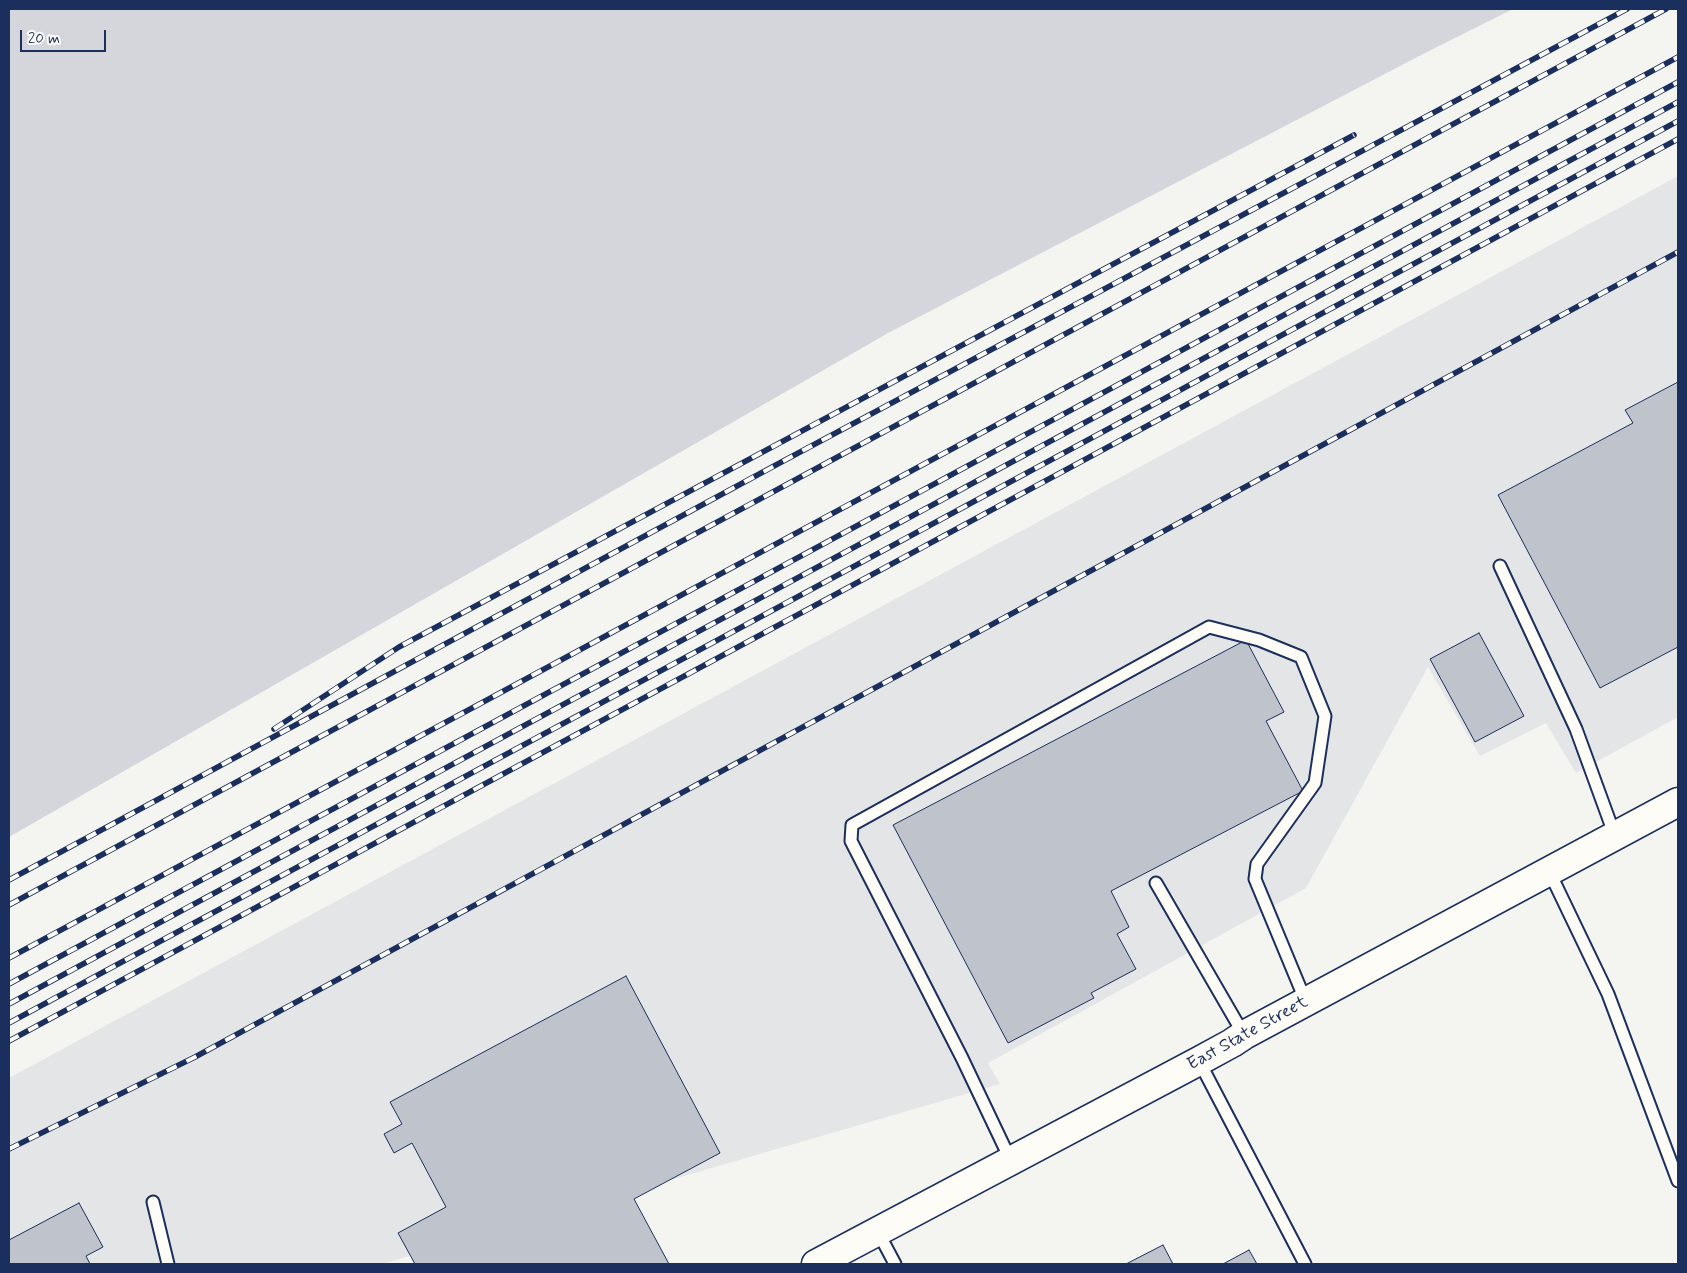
<!DOCTYPE html>
<html>
<head>
<meta charset="utf-8">
<style>
  body { margin:0 }
  #map { position:relative; width:1687px; height:1273px; overflow:hidden; background:#f4f4f1; font-family:Mynerve,sans-serif }
  canvas { display:block }
  .frame { position:absolute; inset:0; border:10px solid #1b2f5e; pointer-events:none }
  .scale { position:absolute; left:20px; top:30px; width:86px; height:22px; box-sizing:border-box; border:2px solid #1b2f5e; border-top:0; padding-left:6px; font-size:15px; line-height:18px; white-space:nowrap; color:#1b2f5e; -webkit-text-stroke:4px #fdfcf7; paint-order:stroke }
</style>
</head>
<body>
<div id="map">
<canvas width="1687" height="1273"></canvas>
<div class="frame"></div>
<div class="scale">20 m</div>
</div>
<script>
const c = document.querySelector('canvas').getContext('2d');
c.lineJoin = 'round';
function fillPath(path, color) { c.fillStyle = color; c.fill(path, 'evenodd'); }
const toPath = rows => new Path2D(rows.map(r => 'M' + r).join(''));
function stroke(path, color, width, dash) { c.strokeStyle = color; c.lineWidth = width; c.lineCap = dash ? 'butt' : 'round'; c.setLineDash(dash || []); c.stroke(path); }
function label(font, color, halo, rows, align = 'center') {
  c.font = font + ' Mynerve,sans-serif'; c.lineWidth = 4.5; c.setLineDash([]); c.textBaseline = 'middle'; c.strokeStyle = halo; c.fillStyle = color; for (const [text, x, y, turn = 0] of rows) {
    c.save(); c.translate(x, y); c.rotate((+turn || 0) * Math.PI / 180); c.textAlign = isNaN(turn) ? turn : align; if (halo) c.strokeText(text, 0, 0); c.fillText(text, 0, 0); c.restore();
  }
}
const built = toPath([
  [1678,176,1678,717,1576,773,1546,723,1480,756,1428,667,1306,888,988,1063,1000,1084,382,1264,9,1264,9,1078]
]);
const green = toPath([
  [9,9,1513,9,1425,53,890,332,9,837]
]);
const building = toPath([
  [1678,382,1678,647,1600,688,1498,495,1633,423,1625,410,1678,382],
  [1479,633,1524,716,1475,742,1430,659,1479,633],
  [1246,640,1284,712,1266,721,1303,791,1111,891,1129,927,1117,934,1136,969,1091,993,1094,998,1008,1043,893,825,1246,640],
  [626,976,720,1153,634,1199,669,1264,415,1264,398,1233,446,1207,412,1143,394,1153,384,1134,402,1124,390,1102,626,976],
  [79,1203,103,1247,86,1256,90,1264,9,1264,9,1240,79,1203],
  [1163,1245,1173,1264,1126,1264,1163,1245],
  [1249,1250,1257,1264,1223,1264,1249,1250]
]);
const service = toPath([
  [1500,566,1576,729,1615,836],
  [1549,871,1608,994,1678,1181],
  [1156,883,1244,1035],
  [1199,1061,1305,1264],
  [1011,1161,962,1058,851,841,852,825,1209,627,1259,640,1301,657,1325,716,1315,783,1257,864,1255,879,1306,1002],
  [153,1202,168,1264],
  [878,1232,895,1264]
]);
const tertiary = toPath([
  [816,1264,1199,1061,1232,1043,1244,1035,1678,802]
]);
const rail = toPath([
  [274,729,399,647,1354,135],
  [9,880,774,466,1627,9],
  [9,905,1666,9],
  [9,958,1678,57],
  [9,984,1678,82],
  [9,1004,1678,102],
  [9,1023,1678,121],
  [9,1041,1678,139],
  [9,1149,195,1057,1678,252]
]);
const streetNames = [
  ["East State Street",1248,1034,-29]
];
fillPath(built, '#e4e5e6');
fillPath(green, '#d4d6db');
fillPath(building, '#bfc3cc');
stroke(building, '#1b2f5e', 1);
stroke(service, '#1b2f5e', 15);
stroke(tertiary, '#1b2f5e', 31);
stroke(service, '#fdfcf7', 11);
stroke(tertiary, '#fdfcf7', 28);
stroke(rail, '#1b2f5e', 5.5);
stroke(rail, '#fdfcf7', 4, [11]);
label('18px', '#1b2f5e', '#fdfcf7', streetNames);
</script>
</body>
</html>
